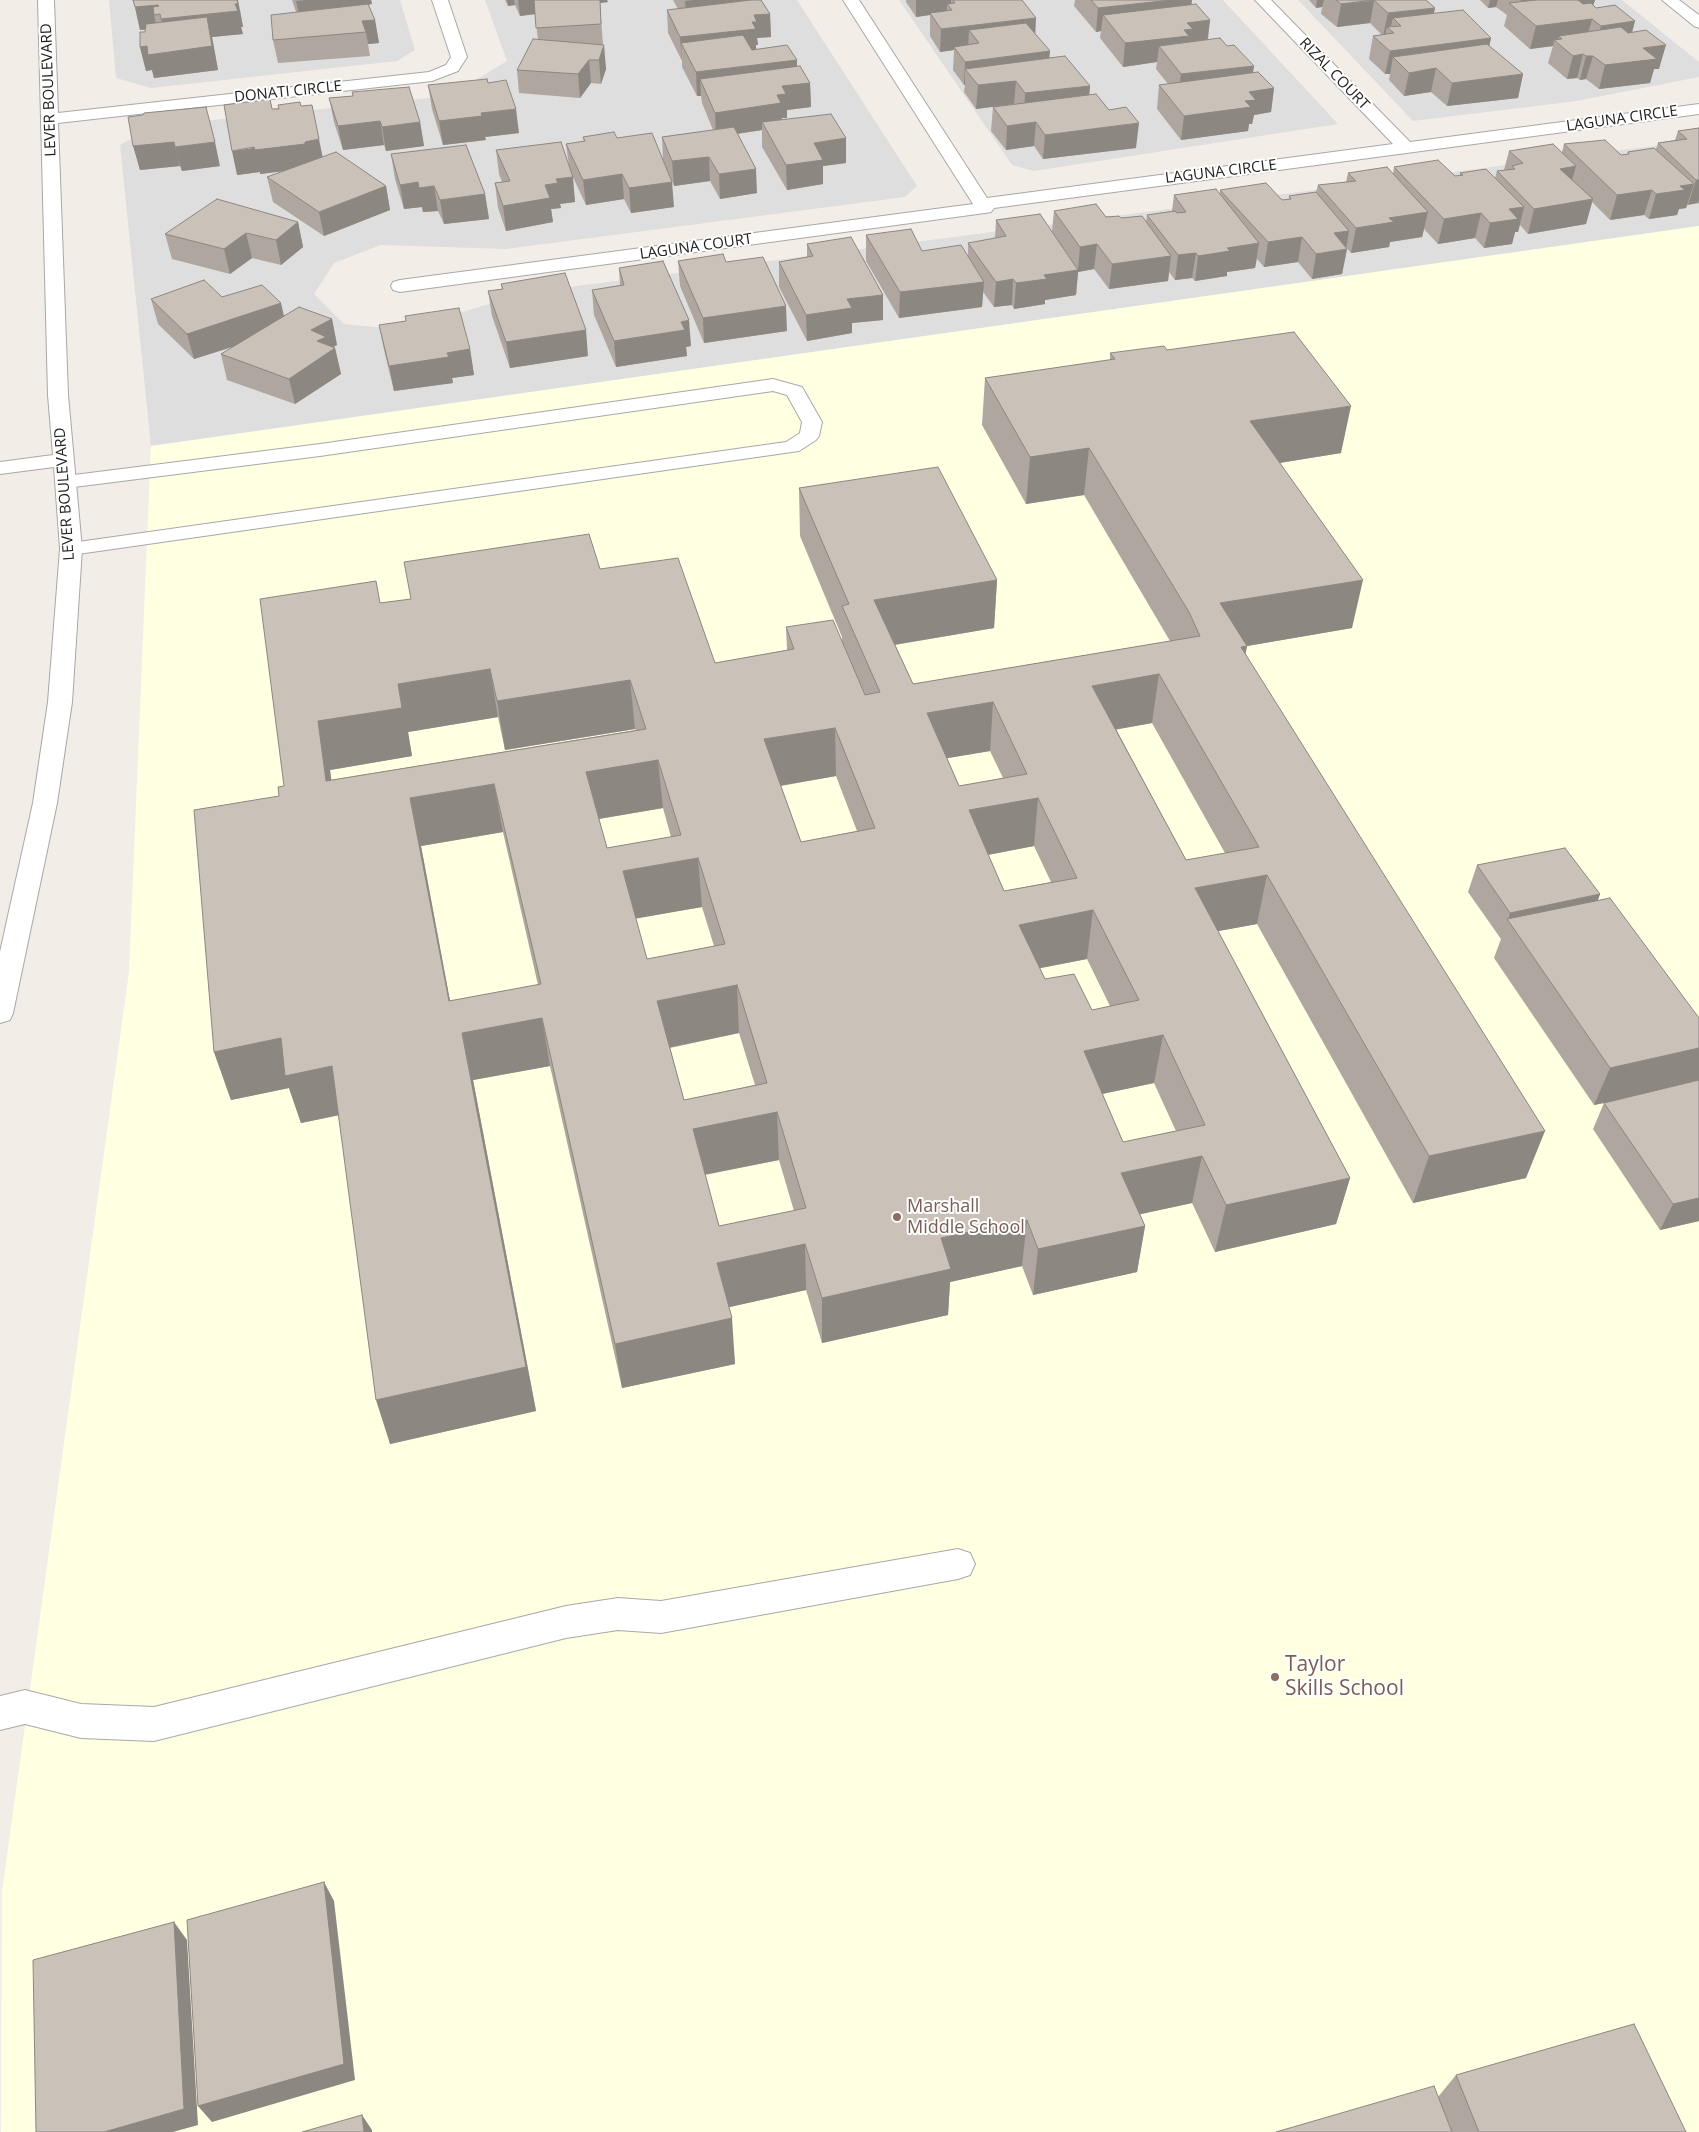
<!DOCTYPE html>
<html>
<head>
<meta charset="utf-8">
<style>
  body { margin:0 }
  canvas { display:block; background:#f2eee7 }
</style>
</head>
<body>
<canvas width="1699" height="2132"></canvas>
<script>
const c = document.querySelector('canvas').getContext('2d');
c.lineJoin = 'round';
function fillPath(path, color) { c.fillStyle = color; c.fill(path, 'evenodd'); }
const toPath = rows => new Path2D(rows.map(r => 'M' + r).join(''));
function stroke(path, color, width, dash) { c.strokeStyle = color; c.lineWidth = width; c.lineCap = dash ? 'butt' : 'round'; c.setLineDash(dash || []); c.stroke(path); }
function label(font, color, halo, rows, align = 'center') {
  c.font = font + ' "Open Sans",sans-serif'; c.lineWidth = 4; c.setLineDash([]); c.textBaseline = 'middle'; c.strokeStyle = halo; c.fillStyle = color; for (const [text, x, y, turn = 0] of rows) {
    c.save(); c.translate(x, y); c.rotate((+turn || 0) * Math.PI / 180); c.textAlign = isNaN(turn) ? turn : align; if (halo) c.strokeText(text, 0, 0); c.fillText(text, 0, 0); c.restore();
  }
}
const residential = toPath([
  [109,0,400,0,415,50,397,61,151,88,116,78],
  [485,0,797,0,917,186,905,197,506,249,381,245,334,263,314,294,344,324,406,330,523,293,1699,140,1699,226,151,446,120,145,154,126,449,96,507,61],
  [899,0,1223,0,1338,124,1034,171,1012,165],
  [1298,0,1622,0,1699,62,1699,77,1577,101,1413,121]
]);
const education = toPath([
  [1699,226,1699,2132,1,2132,2,1892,129,972,151,446]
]);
const lane = toPath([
  [773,379,802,387,822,422,819,436,816,440,799,451,71,555,63,554,60,549,63,544,71,543,786,442,800,433,802,422,787,395,773,391,320,456,66,488,59,486,56,482,59,478,66,476,320,444,773,379],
  [958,1549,970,1553,975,1564,970,1575,958,1579,661,1633,618,1630,566,1638,154,1741,81,1738,25,1724,0,1730,0,1696,25,1690,81,1704,154,1707,566,1606,618,1598,661,1601,958,1549]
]);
const street = toPath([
  [38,0,54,0,58,113,429,72,446,65,451,57,432,0,448,0,467,57,458,71,432,81,58,123,68,395,82,549,72,702,57,803,13,1013,10,1020,0,1023,0,952,33,803,48,702,60,549,54,467,0,474,0,462,53,455,48,395,38,0],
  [843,0,859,0,987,198,1393,144,1255,0,1271,0,1410,142,1699,104,1699,114,994,208,991,212,985,213,400,292,393,290,391,286,393,282,400,280,973,204,843,0],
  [1662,0,1679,0,1699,15,1699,28,1694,26,1662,0]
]);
const wall = toPath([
  [292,0,371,0,372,4,368,5,375,20,379,43,368,44,370,56,278,63,273,40,296,12],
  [505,0,607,0,608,2,600,3,603,45,606,69,601,84,591,83,580,98,519,93,517,70,538,40,535,14,520,16,515,5,508,6],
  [673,0,761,0,770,14,771,37,757,38,758,45,756,45,756,49,797,60,797,66,810,83,811,107,787,110,787,118,782,118,782,120,846,163,823,166,823,184,787,190,762,147,762,130,737,134,757,193,720,199,710,181,674,186,663,161,662,137,713,130,702,103,701,96,697,96,682,67,682,61,668,33,667,10,678,9],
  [906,0,1022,0,1035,34,1049,58,1090,86,1089,95,1136,148,1043,159,1034,146,1006,150,991,131,993,107,1014,104,976,109,964,92,965,85,964,85,953,70,954,50,940,52,930,36,930,15,916,17,906,2],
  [1075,0,1192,0,1191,5,1210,20,1208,40,1227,46,1254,66,1253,72,1274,88,1271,112,1254,115,1252,124,1249,124,1248,131,1181,140,1157,109,1159,85,1168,84,1156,69,1157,62,1123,67,1100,38,1101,31,1096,32,1074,6],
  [1309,0,1426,0,1435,8,1434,13,1491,38,1489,46,1523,74,1518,98,1447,106,1431,92,1404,96,1389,80,1390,74,1385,74,1369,59,1373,36,1382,35,1370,23,1337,27,1321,14,1322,7,1316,8],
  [1480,0,1595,0,1593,5,1596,8,1635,21,1632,32,1659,69,1654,69,1650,83,1599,89,1586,79,1580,80,1577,78,1567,79,1548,63,1553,46,1530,49,1504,26,1507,15,1496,7,1488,8],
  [135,7,240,10,243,27,241,27,243,34,212,37,218,70,154,78,152,70,146,71,140,47,146,30,140,30],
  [488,83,519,133,485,137,486,140,443,145,432,109,428,85],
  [352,92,420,122,424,146,386,151,384,145,343,150,334,122,329,98,353,96],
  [301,106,322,157,386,186,390,210,324,236,273,202,267,177,283,171,260,174,260,172,237,175,272,109],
  [128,117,220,166,182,171,180,166,140,170],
  [1699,128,1699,204,1698,203,1688,204,1686,208,1679,209,1677,215,1649,219,1644,215,1610,220,1592,202,1586,224,1528,234,1520,225,1518,232,1515,232,1512,244,1484,248,1475,238,1438,244,1424,229,1422,237,1390,242,1389,247,1351,253,1346,247,1347,249,1342,274,1312,279,1298,262,1264,267,1257,259,1255,268,1227,272,1227,276,1195,281,1192,278,1175,280,1169,272,1168,281,1109,289,1094,269,1078,272,1076,295,1045,300,1045,304,1014,309,1012,305,994,307,983,292,982,307,899,318,866,261,866,235,922,251,968,256,968,243,995,238,996,220,1052,231,1054,211,1121,218,1146,222,1147,215,1172,211,1174,195,1220,193,1220,190,1282,200,1289,199,1289,196,1316,192,1318,185,1346,182,1348,173,1393,174,1394,167,1455,176,1460,176,1460,173,1495,178,1497,171,1504,170,1509,151,1562,152,1564,144,1621,155,1627,155,1628,152,1656,149,1658,143,1675,140,1678,131],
  [583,137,617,138,674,207,631,213,624,199,586,205,571,173,575,202,560,204,561,208,551,209,553,222,506,231,498,208,495,183,502,182,499,174,496,150,569,166,566,144,584,142],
  [391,154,485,194,489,219,444,224,438,211,423,212,422,207,404,209,395,179],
  [298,222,303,247,281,265,252,258,230,274,172,259,165,234],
  [807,244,883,295,883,320,852,323,852,333,807,341,779,287,779,262,807,257],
  [678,261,726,262,787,331,704,343,680,286],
  [619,268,691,346,686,347,687,356,616,367,594,315,592,290,620,285],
  [501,284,588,356,510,368,492,316,488,291,502,289],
  [222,297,284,315,332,319,337,345,332,347,335,348,341,374,295,404,227,380,221,354,233,347,194,359,158,324,151,299],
  [379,325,470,349,474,375,452,378,453,383,394,391,384,350],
  [1167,350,1341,453,1279,463,1352,628,1247,646,1245,654,1526,1178,1413,1203,1257,924,1218,931,1350,1178,1336,1224,1215,1252,1192,1203,1140,1214,1145,1226,1137,1272,1033,1295,1022,1266,950,1282,948,1315,822,1343,806,1290,729,1307,735,1364,622,1388,550,1066,473,1080,536,1411,390,1444,338,1115,301,1123,289,1088,231,1100,214,1052,279,796,284,786,380,603,411,599,600,569,715,663,787,650,786,627,842,641,842,637,800,536,799,488,997,580,994,628,895,645,913,684,1170,641,1084,495,1026,504,982,425,985,378,1110,360,1110,353],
  [498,717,505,750,635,729,636,730,331,780,330,770,412,756,408,732],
  [1152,723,1225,853,1186,860,1116,729],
  [990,751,1003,778,959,786,947,758],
  [836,776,857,831,801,842,781,786],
  [663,808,671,837,607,848,599,819],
  [503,832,538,985,450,1001,421,846],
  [1034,846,1051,882,1004,891,988,855],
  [702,907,714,946,647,959,635,918],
  [1087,959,1110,1006,1092,1010,1045,979,1040,968],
  [739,1033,755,1085,684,1100,670,1048],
  [1154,1083,1176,1131,1123,1142,1102,1094],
  [779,1160,794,1211,719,1226,705,1175],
  [1477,865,1600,894,1598,900,1699,1018,1699,1221,1660,1230,1593,1129,1604,1103,1615,1101,1594,1105,1494,958,1501,939,1468,892],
  [1456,2075,1686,2132,1276,2132,1438,2097]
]);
const shadedWall = toPath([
  [136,0,238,0,243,27,241,27,243,34,212,37,218,70,154,78,152,70,146,71,140,47,167,42,160,14,154,15,157,28,140,30,135,7],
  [306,0,371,0,372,4,364,5,301,24,296,1],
  [507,0,514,0,515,5,508,6],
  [518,0,607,0,608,2,600,3,603,47,604,45,606,69,601,84,599,60,603,47,600,3,560,11,520,16],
  [693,0,759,0,770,14,771,37,757,38,758,45,756,45,756,52,681,43,682,61,680,37,687,24,685,1],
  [916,0,951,0,951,9,947,4,947,13,930,13,930,15,916,17],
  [1171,0,1192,0,1189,21,1103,15,1101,31,1096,32,1098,8],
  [1317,0,1324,0,1322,7,1316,8],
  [1490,0,1498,0,1496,7,1488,8],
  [1521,0,1595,0,1591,12,1518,11],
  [1374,1,1370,23,1337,27,1341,4],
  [1435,8,1430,31,1393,18,1390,30,1387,27,1385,36,1383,36,1388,13],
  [1036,18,1035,41,979,43,969,30,968,49,954,47,954,50,940,52,941,29],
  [1592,19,1586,42,1562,39,1559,36,1558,43,1554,40,1553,46,1530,49,1536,26],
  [375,20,379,43,368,44,366,32,362,21],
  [1210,20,1207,43,1159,46,1157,62,1123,67,1125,43,1184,30,1187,23],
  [1635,21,1629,44,1594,49,1601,26],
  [1491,38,1486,61,1393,57,1390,74,1385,74,1390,51],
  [1666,45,1659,69,1654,69,1650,83,1599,89,1605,65,1643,48],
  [1050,51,1048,75,965,69,965,85,964,85,965,62],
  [1583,54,1577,78,1567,79,1573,56],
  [1586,56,1593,56,1586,79,1580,80],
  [589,60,591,83,580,98,578,74],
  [797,60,797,84,700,79,701,96,697,96,696,72],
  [1254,66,1250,90,1178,98,1181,74],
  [1436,68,1431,92,1404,96,1409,73],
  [1523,74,1518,98,1447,106,1452,83],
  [1016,81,1014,104,976,109,978,85],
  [810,83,811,107,787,110,787,118,782,118,782,128,762,122,762,130,716,137,715,113,777,95,782,86],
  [1090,86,1088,110,1024,117,1025,93],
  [1274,88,1271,112,1254,115,1252,124,1249,124,1248,131,1181,140,1184,116,1245,101,1249,92],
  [516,109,519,133,485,137,486,140,443,145,439,121,481,113],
  [380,121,384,145,343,150,338,126],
  [420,122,424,146,386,151,382,127],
  [1036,122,1034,146,1006,150,1007,126],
  [1139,123,1136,148,1043,159,1045,135],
  [846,138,846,163,823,166,823,184,787,190,786,165,814,143],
  [319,139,324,164,310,168,260,174,260,172,237,175,232,151],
  [174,142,180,166,140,170,133,146],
  [215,142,220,166,182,171,175,147],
  [709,157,710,181,674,186,672,161],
  [1576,166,1569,191,1560,169],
  [756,169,757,193,720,199,719,174],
  [622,174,624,199,586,205,583,180],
  [573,177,575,202,560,204,561,208,551,209,553,222,506,231,503,206,556,179],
  [1696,180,1699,180,1699,200,1698,203,1688,205],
  [418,182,434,186,438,211,423,212,422,207,404,209,400,185],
  [672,182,674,207,631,213,629,188],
  [1694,184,1686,208,1679,209,1677,215,1649,219,1656,194,1680,186],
  [386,186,390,210,324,236,319,212],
  [1652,190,1644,215,1610,220,1617,195],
  [485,194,489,219,444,224,440,200],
  [1593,199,1586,224,1528,234,1534,209],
  [1524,207,1518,232,1515,232,1512,244,1484,248,1490,223,1509,209],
  [1428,212,1422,237,1390,242,1389,247,1351,253,1356,228,1389,218],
  [1481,213,1475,238,1438,244,1444,219],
  [298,222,303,247,281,265,276,240],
  [1349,231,1346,249,1347,249,1342,274,1312,279,1316,254,1334,233],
  [246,233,252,258,230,274,224,249],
  [1302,237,1298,262,1264,267,1268,242],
  [1259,243,1255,268,1227,272,1227,276,1195,281,1198,256,1227,248],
  [1097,244,1094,269,1078,272,1076,295,1045,300,1045,304,1014,309,1016,283,1044,275,1078,270,1080,247],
  [1196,253,1192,278,1175,280,1178,255],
  [1171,256,1168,281,1109,289,1112,264],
  [1013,279,1012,305,994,307,996,282],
  [984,282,982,307,899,318,900,292],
  [883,295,883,320,852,323,852,333,807,341,806,315,847,299],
  [281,303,287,329,194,359,187,334],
  [786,306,787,331,704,343,703,318],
  [332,319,337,345,328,350,335,348,341,374,295,404,289,379,311,330],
  [689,320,691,346,686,347,687,356,616,367,614,341],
  [586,330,588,356,510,368,506,342],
  [470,349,474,375,452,378,453,383,394,391,389,366,447,353],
  [1351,406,1341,453,1242,469,1250,421],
  [1089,448,1084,495,1026,504,1030,457],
  [997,580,994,628,874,648,874,600],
  [1363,580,1352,628,1212,652,1220,603],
  [1247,646,1238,695,1241,647],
  [490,669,498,717,408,732,412,756,330,770,338,830,326,781,318,721,398,684],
  [1159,674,1152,723,1087,735,1092,686],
  [630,680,635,729,505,750,497,701],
  [993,702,990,751,925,762,927,713],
  [835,728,836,776,766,788,764,739],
  [658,760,663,808,592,820,586,772],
  [494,784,503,832,421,846,459,1049,449,1001,410,798],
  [1038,798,1034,846,966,859,969,810],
  [698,858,702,907,628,920,623,871],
  [1267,875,1257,924,1186,937,1195,888],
  [1600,894,1590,921,1508,920,1510,913],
  [1093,910,1087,959,1015,973,1019,925],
  [737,985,739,1033,662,1049,657,1001],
  [542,1018,550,1066,473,1080,536,1411,390,1444,376,1400,462,1033],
  [1163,1035,1154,1083,1078,1099,1084,1051],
  [281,1038,332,1066,345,1114,301,1123,289,1088,231,1100,214,1052],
  [1699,1048,1699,1082,1594,1105,1610,1068],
  [777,1112,779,1160,697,1176,693,1129],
  [1545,1131,1526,1178,1413,1203,1429,1156],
  [1202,1156,1192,1203,1114,1220,1121,1173],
  [1350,1178,1336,1224,1215,1252,1226,1205],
  [1699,1198,1699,1221,1660,1230,1673,1204],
  [1027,1220,1022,1266,950,1282,948,1315,822,1343,822,1298,941,1238],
  [1145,1226,1137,1272,1033,1295,1038,1249],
  [805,1244,806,1290,721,1309,717,1263],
  [732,1318,735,1364,622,1388,615,1344],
  [324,1882,334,1901,355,2080,212,2122,198,2106],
  [174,1922,187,1940,198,2125,173,2132,104,2132],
  [362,2115,372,2130,372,2132,364,2132]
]);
const building = toPath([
  [133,0,237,0,238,4,235,4,238,11,161,19,160,14,154,15,153,7,159,6,158,5,135,7,133,0],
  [534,0,600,0,601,24,536,28,534,0],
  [751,0,761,0,770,14,754,15,757,22,752,22,756,29,680,37,667,10,751,0],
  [953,0,1022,0,1036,18,941,29,930,13,952,10,947,4,955,3,953,0],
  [1091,0,1171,0,1098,8,1091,0],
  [1336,0,1426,0,1435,8,1388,13,1374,0,1341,4,1336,0],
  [1536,0,1578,0,1583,4,1591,3,1596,8,1615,5,1635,21,1601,26,1592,19,1536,26,1509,3,1536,0],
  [368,4,375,20,362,21,366,32,273,40,271,15,368,4],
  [1196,4,1210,20,1187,23,1193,29,1184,30,1189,36,1125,43,1103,15,1196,4],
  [1463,10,1491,38,1390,51,1373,36,1394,33,1387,27,1401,26,1393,18,1463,10],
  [207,17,212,46,148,55,147,46,140,47,140,32,145,32,146,24,207,17],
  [1026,23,1050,51,965,62,954,47,979,43,969,30,1026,23],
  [1621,27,1628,33,1646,30,1666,45,1643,48,1657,59,1605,65,1593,56,1586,56,1583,54,1573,56,1554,40,1562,39,1559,36,1621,27],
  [743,35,752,50,787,45,797,60,696,72,681,43,743,35],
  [1220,38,1227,46,1234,45,1254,66,1181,74,1159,46,1220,38],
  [533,39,604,45,599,60,589,60,578,74,517,70,533,39],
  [1487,44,1523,74,1452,83,1436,68,1409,73,1393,57,1487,44],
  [1065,56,1090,86,1025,93,1016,81,978,85,965,69,1065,56],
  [800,66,810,83,782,86,786,94,777,95,781,103,715,113,700,79,800,66],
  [1258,72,1274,88,1249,92,1256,100,1245,101,1251,107,1184,116,1159,85,1258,72],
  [487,79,488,83,506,80,516,109,481,113,482,116,439,121,428,85,487,79],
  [409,87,420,122,382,127,380,121,338,126,329,98,353,96,352,92,409,87],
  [1096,94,1109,110,1126,107,1139,123,1045,135,1036,122,1007,126,993,107,1096,94],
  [270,99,272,109,279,109,278,105,300,102,301,106,312,105,319,139,305,142,305,144,255,150,254,147,232,151,224,105,270,99],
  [206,107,215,142,175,147,174,142,133,146,128,117,143,115,144,113,206,107],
  [831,114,846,138,814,143,823,160,786,165,762,122,831,114],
  [734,127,756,169,719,174,709,157,672,161,662,137,734,127],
  [1699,128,1699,180,1696,180,1658,143,1687,139,1678,131,1699,128],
  [614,132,617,138,652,133,672,182,629,188,622,174,583,180,566,144,585,141,583,137,614,132],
  [1605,140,1621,155,1629,154,1628,152,1654,148,1694,184,1680,186,1685,190,1656,194,1652,190,1617,195,1564,144,1605,140],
  [561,142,573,177,556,179,558,183,545,185,550,198,503,206,495,183,510,181,496,150,561,142],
  [1553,144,1576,166,1560,169,1593,199,1534,209,1497,171,1515,169,1512,166,1523,163,1509,151,1553,144],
  [466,145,485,194,440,200,434,186,419,188,418,182,400,185,391,154,466,145],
  [336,152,386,186,319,212,267,177,336,152],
  [1438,160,1455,176,1463,175,1460,173,1486,169,1524,207,1509,209,1518,219,1490,223,1481,213,1444,219,1394,167,1438,160],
  [1387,167,1428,212,1389,218,1394,222,1356,228,1318,185,1356,181,1348,173,1387,167],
  [1266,183,1282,200,1291,199,1289,196,1316,192,1349,231,1334,233,1347,249,1316,254,1302,237,1268,242,1220,190,1266,183],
  [1216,189,1259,243,1227,248,1230,251,1198,256,1196,253,1178,255,1147,215,1175,211,1177,213,1186,212,1174,195,1216,189],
  [217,199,298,222,276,240,246,233,224,249,165,234,217,199],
  [1096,204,1106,217,1119,216,1121,218,1142,216,1171,256,1112,264,1097,244,1080,247,1054,211,1096,204],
  [1040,214,1078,270,1044,275,1047,279,1016,283,1013,279,996,282,968,243,1006,236,996,220,1040,214],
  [911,229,922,251,961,245,984,282,900,292,866,235,911,229],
  [851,237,883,295,847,299,852,308,806,315,779,262,813,256,807,244,851,237],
  [723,254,726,262,763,257,786,306,703,318,678,261,723,254],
  [663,261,689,320,681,322,685,330,614,341,592,290,624,285,619,268,663,261],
  [565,273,586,330,506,342,488,291,503,289,501,284,565,273],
  [204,280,222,297,262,285,281,303,187,334,151,299,204,280],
  [299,307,332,319,311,330,326,337,317,341,335,348,289,379,221,354,299,307],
  [459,308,470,349,447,353,449,357,389,366,379,325,406,321,405,316,459,308],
  [1294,332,1351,406,1250,421,1363,580,1220,603,1247,646,1241,647,1545,1131,1429,1156,1267,875,1195,888,1350,1178,1226,1205,1202,1156,1121,1173,1145,1226,1038,1249,1027,1220,941,1238,951,1269,822,1298,805,1244,717,1263,732,1318,615,1344,542,1018,462,1033,526,1367,376,1400,332,1066,285,1076,281,1038,214,1052,194,810,279,796,278,787,284,786,260,599,376,581,380,603,411,599,404,562,589,534,600,569,678,558,715,663,794,649,786,627,833,620,865,695,880,692,842,606,849,604,799,488,938,467,997,580,874,600,913,684,1200,636,1189,612,1089,448,1030,457,985,378,1115,359,1110,353,1164,346,1167,350,1294,332],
  [490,669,497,701,630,680,646,729,326,781,318,721,402,708,398,684,490,669],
  [1159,674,1259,847,1186,860,1092,686,1159,674],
  [993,702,1027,774,959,786,927,713,993,702],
  [835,728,875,828,801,842,764,739,835,728],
  [658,760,681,835,607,848,586,772,658,760],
  [494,784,541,984,449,1001,410,798,494,784],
  [1038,798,1077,878,1004,891,969,810,1038,798],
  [698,858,725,944,647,959,623,871,698,858],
  [1093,910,1139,1000,1092,1010,1074,974,1045,979,1019,925,1093,910],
  [737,985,767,1083,684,1100,657,1001,737,985],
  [1163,1035,1205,1125,1123,1142,1084,1051,1163,1035],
  [777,1112,806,1208,719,1226,693,1129,777,1112],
  [1565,848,1600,894,1510,913,1477,865,1565,848],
  [1610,898,1699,1018,1699,1048,1610,1068,1507,919,1610,898],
  [1699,1080,1699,1198,1673,1204,1604,1103,1699,1080],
  [324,1882,344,2064,198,2106,187,1920,324,1882],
  [174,1922,184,2109,104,2132,36,2132,33,1960,174,1922],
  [1634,2024,1686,2132,1479,2132,1456,2075,1634,2024],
  [1434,2086,1452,2132,1276,2132,1434,2086],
  [362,2115,364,2132,302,2132,362,2115]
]);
const markers = [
  [897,1217,5,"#8d6e63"],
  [1275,1677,5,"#8d6e63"]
];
const farStreetnames = [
  ["RIZAL COURT",1334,74,46],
  ["LEVER BOULEVARD",49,90,-92],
  ["DONATI CIRCLE",288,92,-6],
  ["LAGUNA CIRCLE",1622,119,-8],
  ["LAGUNA CIRCLE",1221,172,-7],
  ["LAGUNA COURT",696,247,-8],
  ["LEVER BOULEVARD",65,494,-94]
];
const educationNames = [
  ["Marshall",907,1207],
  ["Middle School",907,1228]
];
const nearEducationnames = [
  ["Taylor",1285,1665],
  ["Skills School",1285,1689]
];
fillPath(residential, '#dfdede');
fillPath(education, '#ffffe2');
stroke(lane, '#a8a8a8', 2);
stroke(street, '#a8a8a8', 2);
fillPath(lane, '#fff');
fillPath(street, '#fff');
fillPath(wall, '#aea69f');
fillPath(shadedWall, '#8d8782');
fillPath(building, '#cac1b9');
stroke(building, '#8d8782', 1);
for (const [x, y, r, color] of markers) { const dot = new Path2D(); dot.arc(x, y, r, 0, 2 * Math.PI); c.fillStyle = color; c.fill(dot); stroke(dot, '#fff', 2); }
label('15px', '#212121', '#fff', farStreetnames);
label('18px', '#785e54', '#fff', educationNames, 'left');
label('21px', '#785e54', '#fff', nearEducationnames, 'left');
</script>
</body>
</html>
